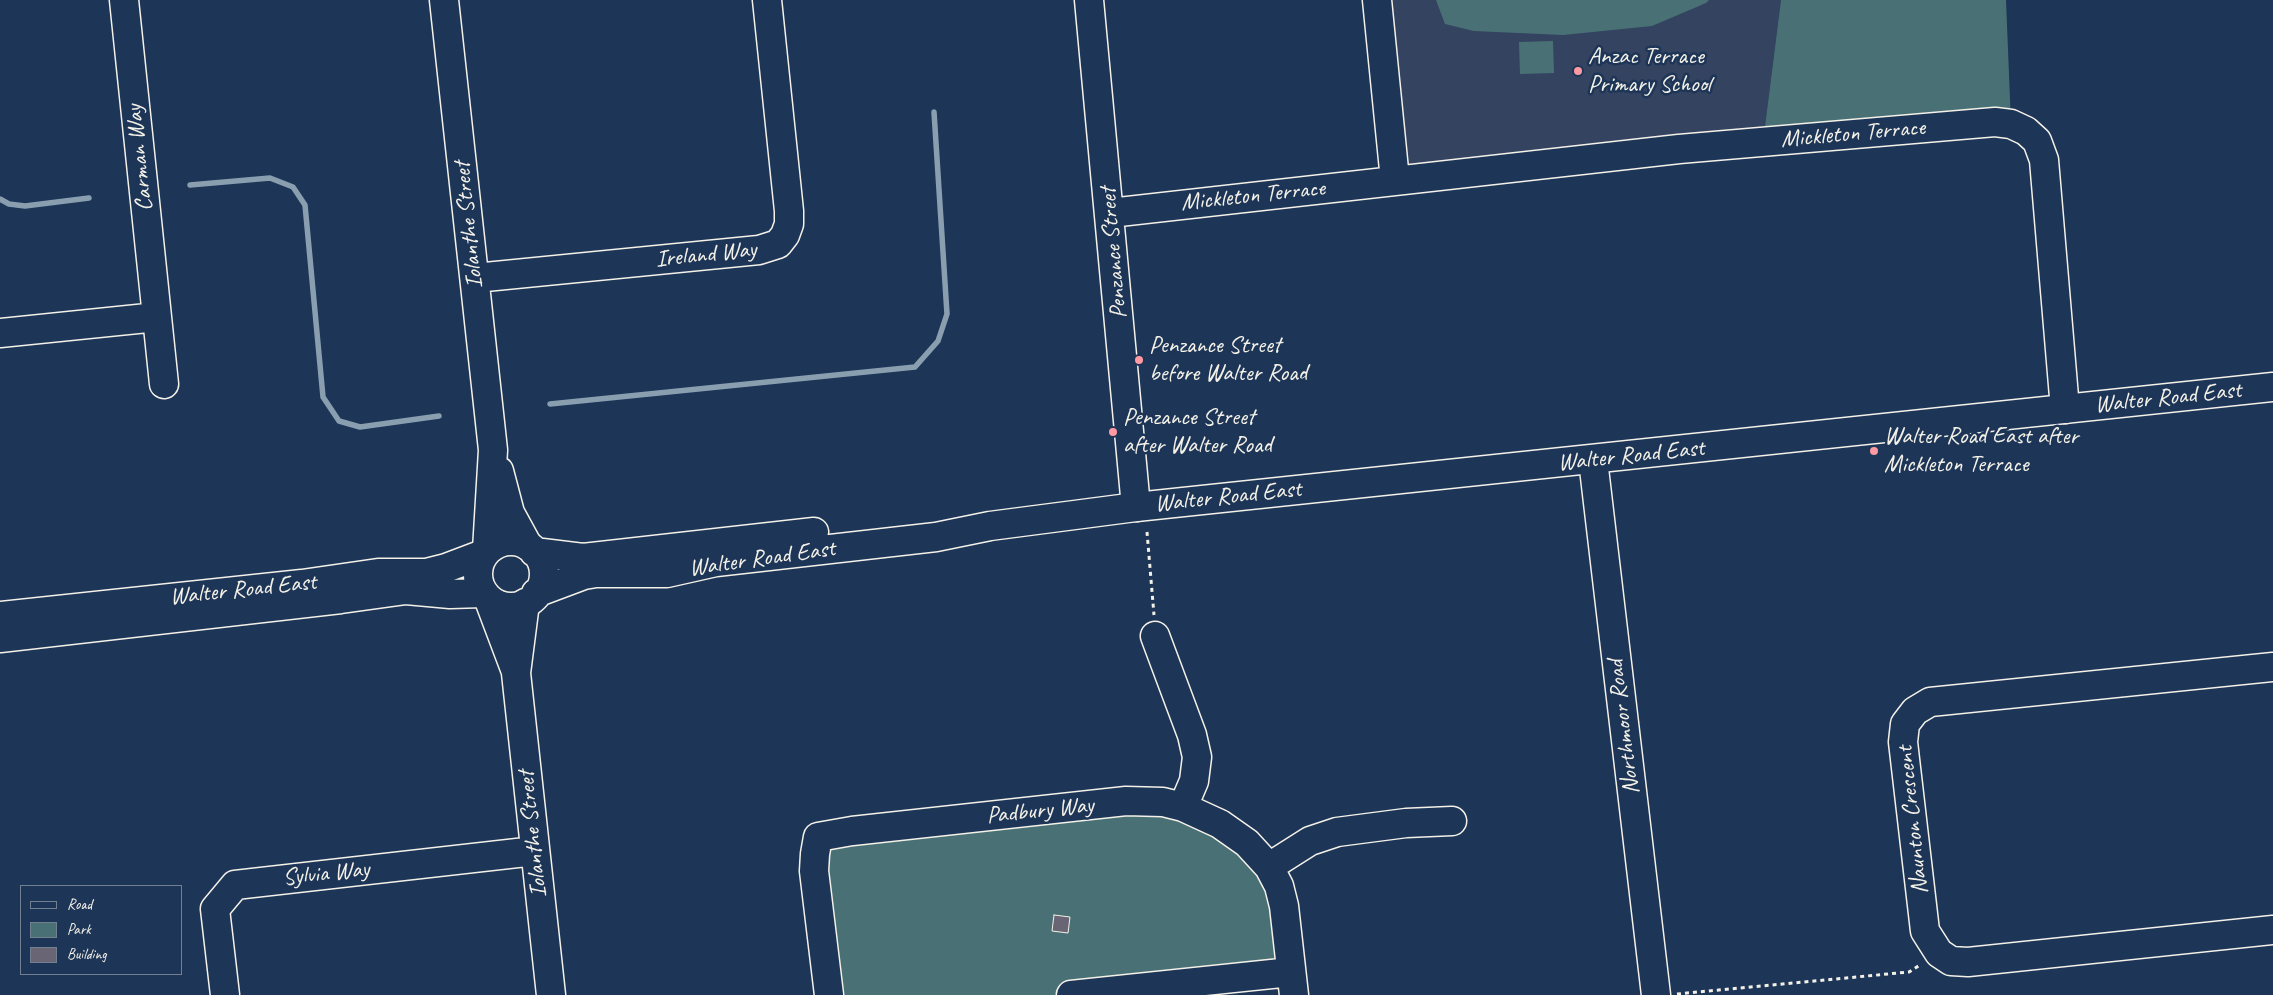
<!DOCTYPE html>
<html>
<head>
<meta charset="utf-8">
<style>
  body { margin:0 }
  #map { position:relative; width:2273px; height:995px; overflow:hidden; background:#1d3557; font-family:Caveat,sans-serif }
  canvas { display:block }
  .legend { position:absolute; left:20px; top:885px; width:162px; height:90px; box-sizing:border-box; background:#1d3557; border:1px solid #738091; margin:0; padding:6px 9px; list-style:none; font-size:15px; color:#f4f1e8 }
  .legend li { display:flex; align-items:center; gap:10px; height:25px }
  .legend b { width:25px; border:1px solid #738091 }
</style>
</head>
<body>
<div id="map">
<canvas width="2273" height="995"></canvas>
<ul class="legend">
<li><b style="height:6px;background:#1d3557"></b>Road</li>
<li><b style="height:14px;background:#497175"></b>Park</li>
<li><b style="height:14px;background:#696575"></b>Building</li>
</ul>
</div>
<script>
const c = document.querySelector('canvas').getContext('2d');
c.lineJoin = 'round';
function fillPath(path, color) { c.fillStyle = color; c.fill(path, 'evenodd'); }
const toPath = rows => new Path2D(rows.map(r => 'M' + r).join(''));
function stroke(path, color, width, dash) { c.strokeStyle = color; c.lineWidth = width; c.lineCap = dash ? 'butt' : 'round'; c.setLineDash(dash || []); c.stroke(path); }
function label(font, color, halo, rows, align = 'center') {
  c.font = font + ' Caveat,sans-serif'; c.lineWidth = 5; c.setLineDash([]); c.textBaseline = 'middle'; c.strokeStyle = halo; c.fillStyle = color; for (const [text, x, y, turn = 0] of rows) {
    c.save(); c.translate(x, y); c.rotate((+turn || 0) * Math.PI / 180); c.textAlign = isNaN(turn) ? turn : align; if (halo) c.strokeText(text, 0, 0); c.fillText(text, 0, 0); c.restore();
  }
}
const built = toPath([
  [1377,0,1781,0,1763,142,1395,180]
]);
const green = toPath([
  [1436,0,1709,0,1706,3,1652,26,1563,35,1474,31,1445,24],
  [1781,0,2006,0,2011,124,1763,142],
  [1553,41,1554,73,1520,74,1519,42],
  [1163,802,1269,867,1291,972,1071,995,829,995,814,871,833,833]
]);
const stream = toPath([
  [190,185,270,178,293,187,305,205,323,397,339,421,360,427,439,416],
  [0,199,9,204,25,206,89,198],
  [550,404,915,367,938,341,947,314,934,112]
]);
const building = toPath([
  [1054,915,1070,917,1068,933,1052,931,1054,915]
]);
const path = toPath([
  [1147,532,1154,615],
  [1677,994,1909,972,1920,965]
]);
const minor = toPath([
  [124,0,164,384],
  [444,0,493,450,487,550],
  [1089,0,1136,507],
  [1377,0,1395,180],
  [1110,213,1679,149,1995,122,2011,124,2026,131,2037,141,2044,160,2065,409],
  [475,278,759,250,778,244,785,235,789,224,789,211,767,0],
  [0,333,157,317],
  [1593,460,1656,995],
  [499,471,510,513,528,546],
  [489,600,515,669],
  [525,603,516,673,551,995],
  [1155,636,1192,735,1197,757,1194,781,1183,807],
  [2273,667,1930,702,1915,711,1905,724,1903,742,1925,931,1939,953,1951,961,1968,962,2273,930],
  [1269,867,1310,841,1337,832,1406,823,1452,821],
  [225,995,215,909,235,885,535,851],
  [829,995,814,871,815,854,818,837,852,831,1126,801,1163,802,1183,807,1220,824,1247,843,1269,867,1279,886,1284,906,1294,995],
  [1071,995,1291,972]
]);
const major = toPath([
  '478 574a33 33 0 1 1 66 0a33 33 0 1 1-66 0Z',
  [534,552,583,558,814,532],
  [536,593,584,575,596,573,667,573,716,562,936,537,990,526,1136,507,2273,387],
  [0,616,302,584,378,573,426,573,446,568,483,554],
  [0,638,341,599,406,590,450,594,483,593]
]);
const markers = [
  [1578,71,5,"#ff9aa2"],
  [1139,360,5,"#ff9aa2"],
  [1113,432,5,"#ff9aa2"],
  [1874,451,5,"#ff9aa2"]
];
const poiNames = [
  ["Anzac Terrace",1588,57],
  ["Primary School",1588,85],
  ["Penzance Street",1149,346],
  ["before Walter Road",1149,374],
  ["Penzance Street",1123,418],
  ["after Walter Road",1123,446],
  ["Walter Road East after",1884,437],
  ["Mickleton Terrace",1884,465]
];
const streetNames = [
  ["Mickleton Terrace",1853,134,-5],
  ["Carman Way",140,158,-96],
  ["Mickleton Terrace",1253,196,-6],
  ["Iolanthe Street",469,225,-96],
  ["Penzance Street",1114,253,-95],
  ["Ireland Way",706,255,-6],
  ["Walter Road East",2168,398,-6],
  ["Walter Road East",1631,456,-6],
  ["Walter Road East",1228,497,-6],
  ["Walter Road East",762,559,-8],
  ["Walter Road East",243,590,-6],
  ["Northmoor Road",1624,727,-97],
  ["Padbury Way",1040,811,-6],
  ["Naunton Crescent",1913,820,-96],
  ["Iolanthe Street",533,834,-96],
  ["Sylvia Way",326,874,-6]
];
fillPath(built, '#344360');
fillPath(green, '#497175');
stroke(stream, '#899fb0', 5.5);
fillPath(building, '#696575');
stroke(building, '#f4f1e8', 1);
stroke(minor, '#f4f1e8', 31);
stroke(major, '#f4f1e8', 31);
stroke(path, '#f4f1e8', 3, [4, 4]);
stroke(minor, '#1d3557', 28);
stroke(major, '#1d3557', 28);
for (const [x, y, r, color] of markers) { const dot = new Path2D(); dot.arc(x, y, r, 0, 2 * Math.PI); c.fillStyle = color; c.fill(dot); stroke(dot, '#1d3557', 2); }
label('24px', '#f4f1e8', '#1d3557', poiNames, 'left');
label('24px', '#f4f1e8', '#1d3557', streetNames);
</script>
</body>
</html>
